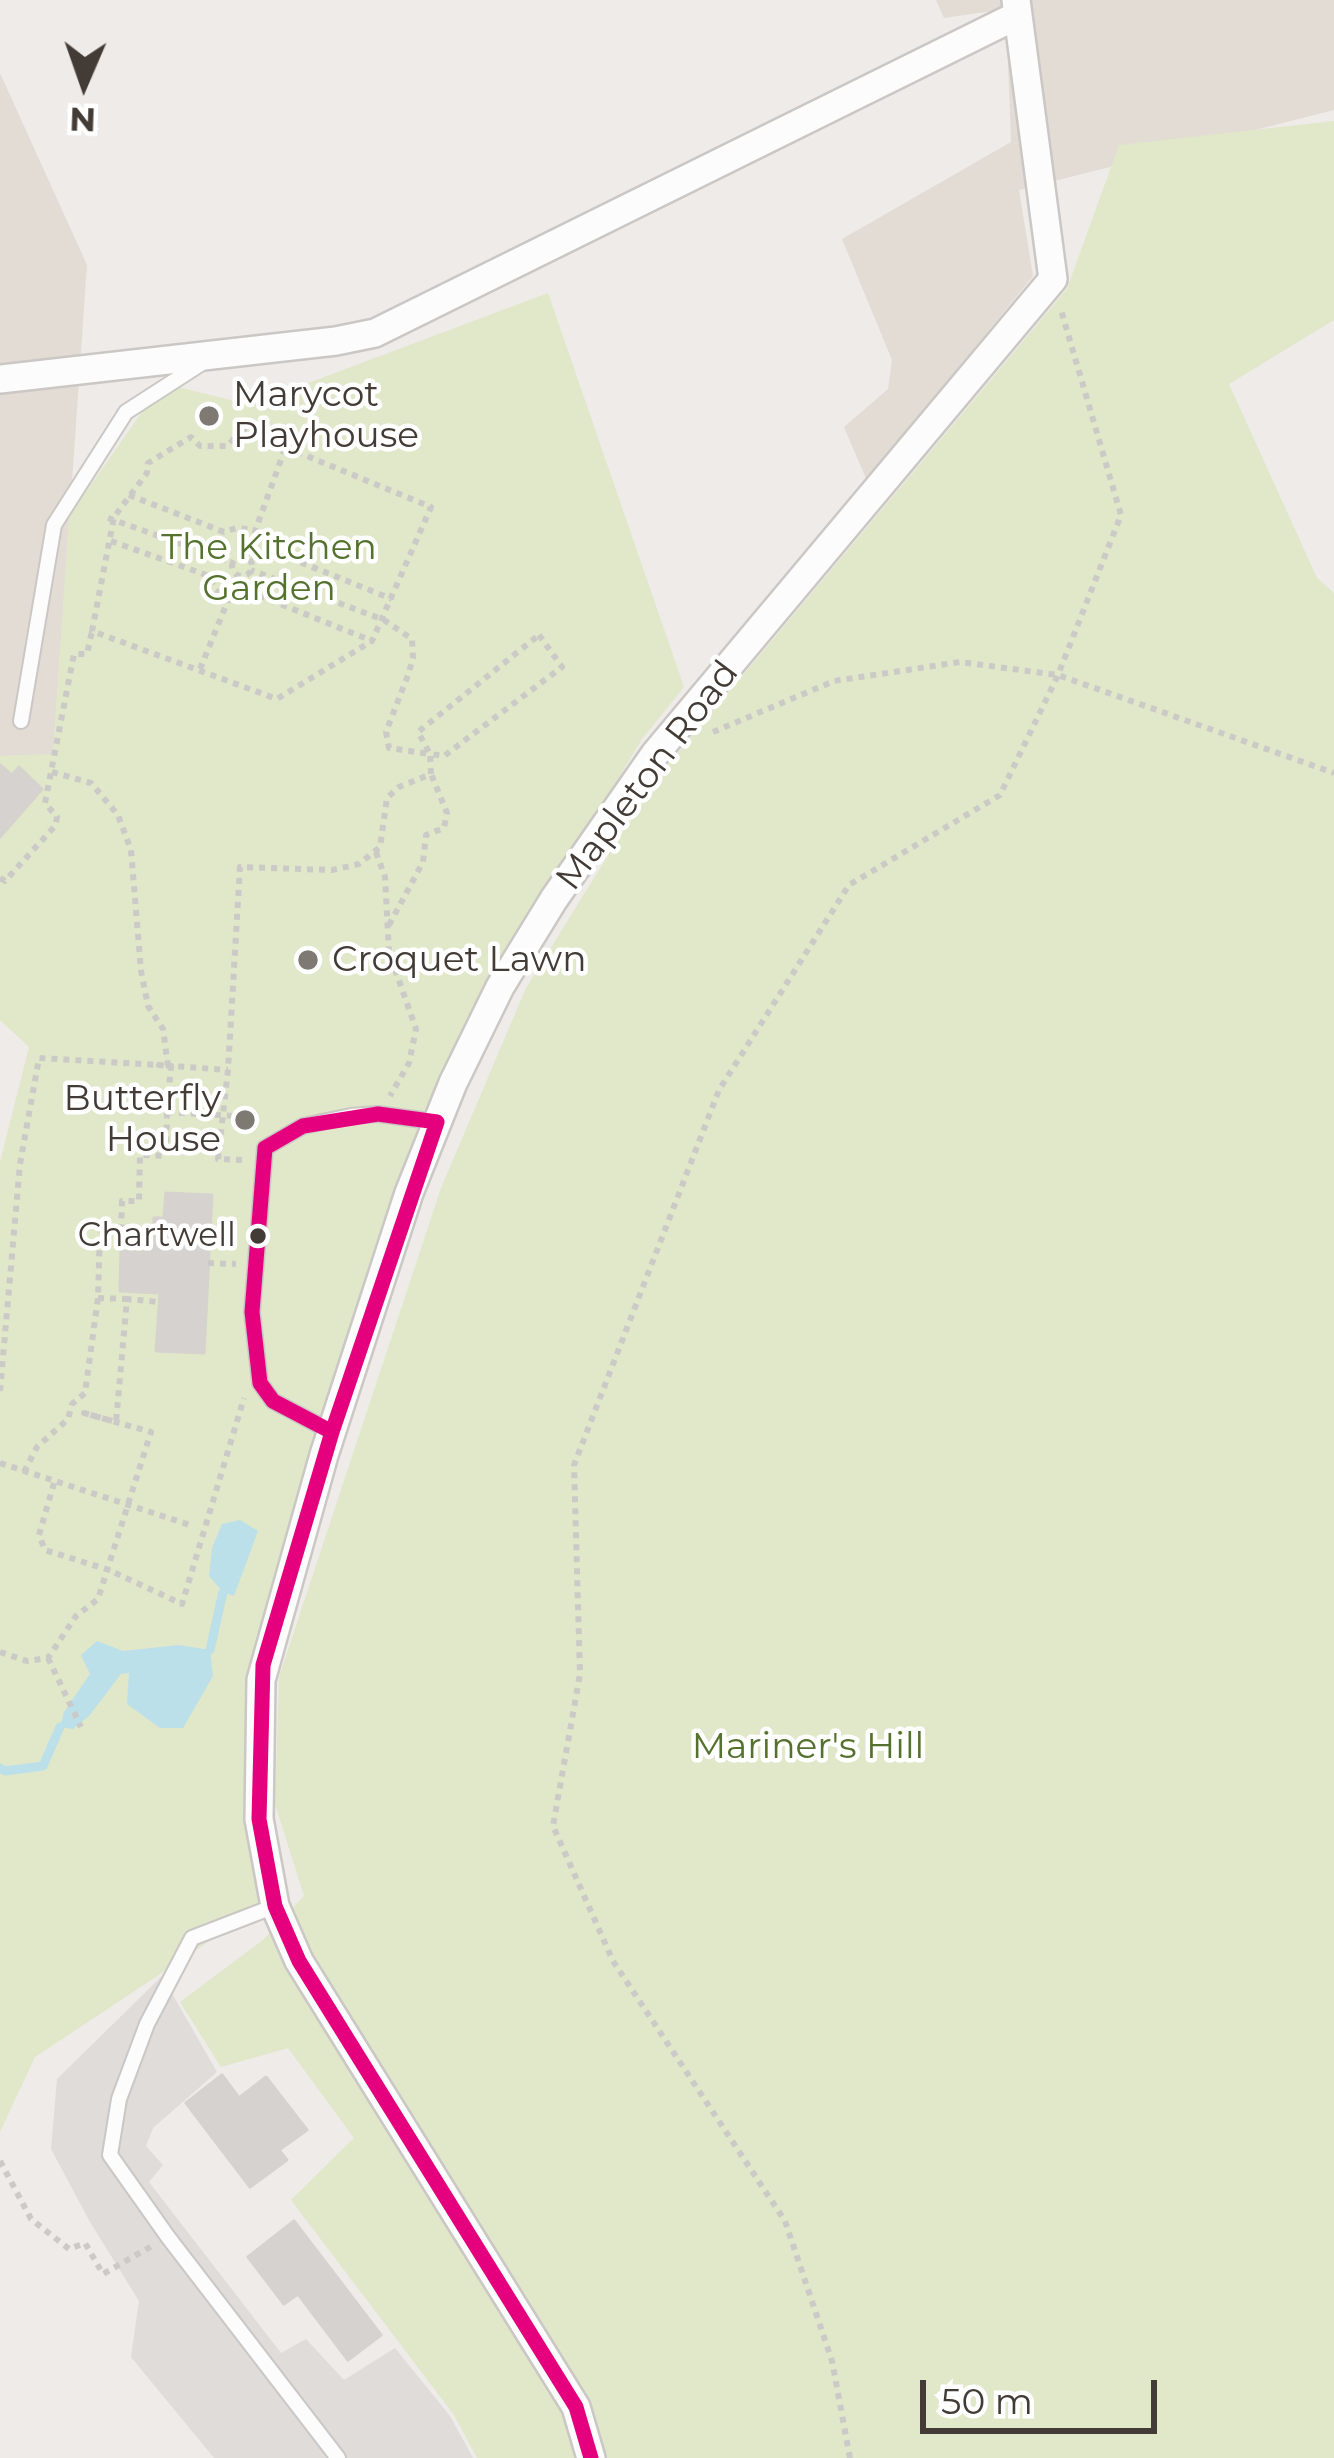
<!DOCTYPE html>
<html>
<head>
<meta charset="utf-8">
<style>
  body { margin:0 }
  #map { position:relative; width:1334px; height:2458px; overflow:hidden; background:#eeebe8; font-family:Montserrat,sans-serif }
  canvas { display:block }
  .north { position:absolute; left:24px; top:24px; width:120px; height:120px; -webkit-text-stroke:9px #fff; paint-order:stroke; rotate:182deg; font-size:33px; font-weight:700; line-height:48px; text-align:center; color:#433b35 }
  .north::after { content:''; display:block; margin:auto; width:42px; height:54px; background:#433b35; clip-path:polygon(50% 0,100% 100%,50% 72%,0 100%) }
  .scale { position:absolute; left:920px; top:2380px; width:237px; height:54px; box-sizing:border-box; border:6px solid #433b35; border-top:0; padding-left:15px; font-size:36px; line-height:42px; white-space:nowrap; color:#433b35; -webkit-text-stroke:9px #fff; paint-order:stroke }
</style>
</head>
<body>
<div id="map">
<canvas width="1334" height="2458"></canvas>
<div class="north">N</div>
<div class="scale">50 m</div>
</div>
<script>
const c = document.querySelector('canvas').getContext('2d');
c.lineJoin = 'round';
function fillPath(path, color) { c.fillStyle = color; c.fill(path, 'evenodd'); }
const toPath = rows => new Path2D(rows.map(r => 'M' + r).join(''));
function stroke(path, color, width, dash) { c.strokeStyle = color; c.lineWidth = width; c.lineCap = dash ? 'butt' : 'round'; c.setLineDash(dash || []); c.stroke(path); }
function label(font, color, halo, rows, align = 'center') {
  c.font = font + ' Montserrat,sans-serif'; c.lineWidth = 9; c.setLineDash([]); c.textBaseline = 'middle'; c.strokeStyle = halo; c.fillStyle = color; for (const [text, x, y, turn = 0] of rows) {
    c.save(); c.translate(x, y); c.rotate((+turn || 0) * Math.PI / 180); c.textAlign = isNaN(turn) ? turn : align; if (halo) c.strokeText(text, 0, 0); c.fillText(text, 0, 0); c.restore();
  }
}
const residential = toPath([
  [936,0,1334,0,1334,110,1019,190,1033,276,867,481,844,427,888,389,892,360,842,239,1011,142,1006,9,944,18],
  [0,73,87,265,53,755,0,756]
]);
const green = toPath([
  [1334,121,1334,320,1229,384,1317,578,1334,593,1334,2458,477,2458,454,2415,291,2200,354,2138,288,2048,221,2067,180,2002,263,1940,304,1896,275,1804,279,1677,441,1188,526,988,654,781,1067,289,1119,145],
  [548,293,684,687,642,739,513,952,315,1445,247,1810,261,1907,35,2057,0,2132,0,1162,29,1047,0,1020,0,756,53,754,69,516,149,402,178,387,250,405]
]);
const parking = toPath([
  [162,1976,217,2072,153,2128,146,2146,163,2165,149,2182,281,2353,306,2339,344,2380,395,2348,450,2416,473,2458,214,2458,131,2357,139,2301,90,2222,51,2149,57,2079]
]);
const water = toPath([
  [240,1520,258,1531,234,1596,223,1592,209,1576,212,1548,222,1524],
  [97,1641,123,1651,179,1645,210,1650,213,1676,183,1728,160,1728,127,1704,129,1673,121,1674,89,1716,73,1729,60,1727,64,1712,90,1674,81,1655]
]);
const stream = toPath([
  [210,1650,223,1592],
  [0,1768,5,1771,43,1766,60,1727]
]);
const building = toPath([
  [0,765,12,775,19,767,42,789,0,837,0,765],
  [166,1193,212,1195,204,1353,156,1351,160,1293,120,1291,121,1251,152,1252,154,1218,164,1218,166,1193],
  [222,2075,239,2098,266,2077,307,2130,279,2150,287,2160,250,2187,186,2103,222,2075],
  [294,2221,381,2335,348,2360,298,2294,284,2304,248,2257,294,2221]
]);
const path = toPath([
  [241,429,431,507,372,641,277,699,92,631,114,517,147,473,148,463,191,437,200,446,228,446,241,429],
  [129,495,224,532,237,528,254,530,269,540,275,552,392,599],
  [108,518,232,562],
  [111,541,209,576,215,590,228,600,243,601,258,595,372,641],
  '232 566a10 10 0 1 1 20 0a10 10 0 1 1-20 0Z',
  [246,556,286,446],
  [539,635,562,667,444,756,430,754,418,732,539,635],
  [200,669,238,576],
  [713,732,834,681,960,662,1058,675,1334,773],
  [52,772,91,783,118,815,131,850,141,971,148,1006,163,1029,168,1066],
  [376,852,385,877,389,952,416,1029,409,1063,390,1096],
  [0,878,5,881,55,826,57,817,45,803,74,654,87,654,92,631],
  [389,925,423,862,426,835,444,828,447,813,431,774],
  [167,1112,235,1116],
  [242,1160,218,1159,228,1070,240,867,332,870,359,864,380,847,387,798,399,787,431,774,430,754,389,748,386,732,408,675,413,658,412,639,384,620,251,570],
  [208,1263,236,1264],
  [98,1298,127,1299],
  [0,1391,20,1164,39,1058,159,1065],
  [0,1463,193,1526],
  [24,1472,37,1447,68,1419,72,1404,85,1393,98,1298,100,1229,121,1230,122,1201,139,1201,140,1155,166,1156,167,1112,171,1066,159,1065,228,1070],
  [54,1483,39,1535,45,1550,109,1570,182,1604,244,1398],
  [0,1652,27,1661,48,1658,76,1616,98,1599,151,1432,84,1413,116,1422,127,1299,159,1302],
  [48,1658,81,1727],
  [0,2161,31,2219,69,2249,85,2243,103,2274,152,2246],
  [850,2458,832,2361,785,2221,613,1961,553,1826,580,1674,574,1465,719,1090,849,885,1000,795,1058,675,1121,515,1061,310]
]);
const service = toPath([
  [21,721,54,525,126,412,202,363],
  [332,1432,273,1401,260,1383,252,1312,265,1148,303,1126,351,1116,378,1114,437,1122],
  [275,1906,192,1938,147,2024,119,2099,110,2155,168,2237,338,2458]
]);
const minor = toPath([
  [0,379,336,341,375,333,1016,16],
  [591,2458,576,2407,299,1961,275,1906,259,1819,261,1680,324,1455,409,1193,453,1083,500,987,554,899,655,754,1053,279,1016,0]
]);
const bus1 = toPath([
  [378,1114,437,1122,332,1432,273,1401,260,1383,252,1312,265,1148,303,1126,378,1114],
  [332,1432,263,1665,259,1819,275,1906,299,1961,576,2407,591,2458]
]);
const markers = [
  [209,416,12,"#7f7974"],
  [308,960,12,"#7f7974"],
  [245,1120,12,"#7f7974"],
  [258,1236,10,"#433b35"]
];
const busNames = [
  ["Chartwell",236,1236]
];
const poiNames = [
  ["Marycot",233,395],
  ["Playhouse",233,436],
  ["Croquet Lawn",332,960],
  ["Butterfly",221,1099,"right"],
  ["House",221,1140,"right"]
];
const parkNames = [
  ["The Kitchen",269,548],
  ["Garden",269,589],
  ["Mariner's Hill",808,1747]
];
const streetNames = [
  ["Mapleton Road",648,776,-53]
];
fillPath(residential, '#e2dcd5');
fillPath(green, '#e1e7c9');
fillPath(parking, '#dfdcd9');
fillPath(water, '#bbe0ea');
stroke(stream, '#bbe0ea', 9);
fillPath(building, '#d6d2cf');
stroke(building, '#d6d2ce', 3);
stroke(service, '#cac7c4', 18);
stroke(minor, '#cac7c4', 32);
stroke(path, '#cccac7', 6, [6, 6]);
stroke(service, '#fcfcfc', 14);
stroke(minor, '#fcfcfc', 27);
stroke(bus1, '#e5007d', 15);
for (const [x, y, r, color] of markers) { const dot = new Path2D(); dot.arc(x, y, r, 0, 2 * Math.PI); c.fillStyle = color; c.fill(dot); stroke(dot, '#fff', 4.5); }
label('33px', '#433b35', '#fff', busNames, 'right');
label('36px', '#433b35', '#fff', poiNames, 'left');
label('36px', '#54712d', '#fff', parkNames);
label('36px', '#433b35', '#fff', streetNames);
</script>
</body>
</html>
